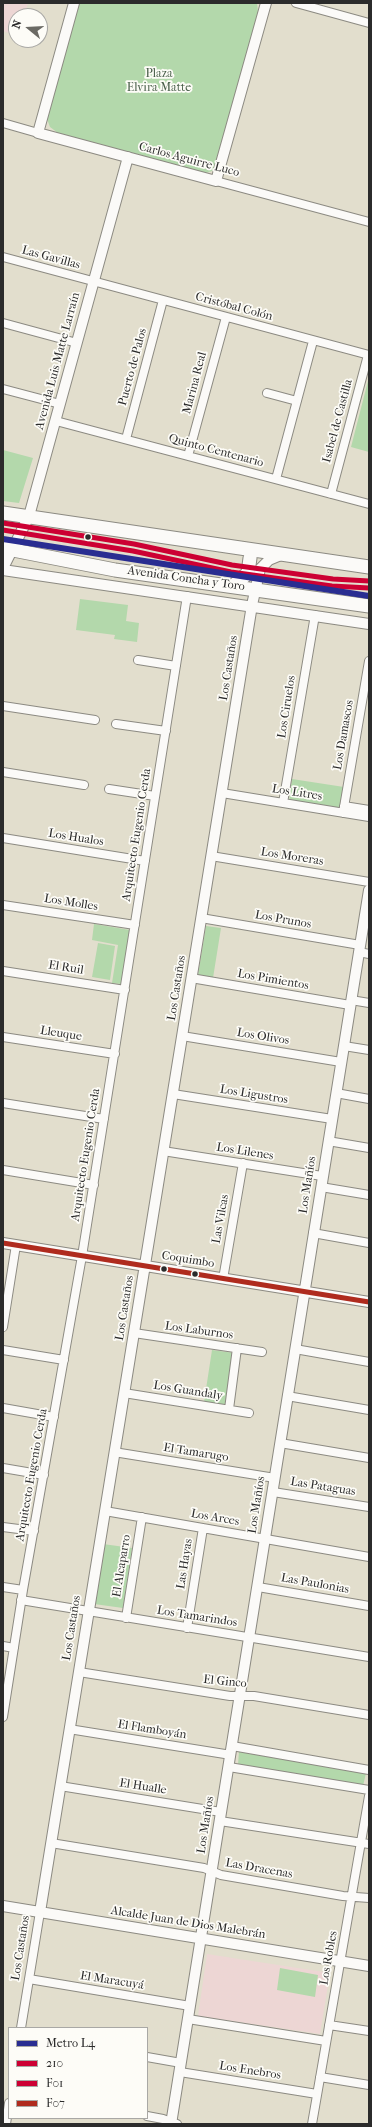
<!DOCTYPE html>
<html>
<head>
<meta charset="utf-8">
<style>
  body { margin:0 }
  #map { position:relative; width:372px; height:2127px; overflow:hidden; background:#e2decd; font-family:"IM FELL French Canon",serif }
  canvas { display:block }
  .frame { position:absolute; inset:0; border:4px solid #2b2b2b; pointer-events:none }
  .legend { position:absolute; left:8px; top:2027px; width:140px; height:92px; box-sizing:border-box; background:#fdfcf7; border:1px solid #a9a8a5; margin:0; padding:5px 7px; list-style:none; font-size:12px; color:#2b2b2b }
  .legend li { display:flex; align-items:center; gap:8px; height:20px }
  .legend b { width:20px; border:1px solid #a9a8a5 }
  .north { position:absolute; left:8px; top:8px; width:40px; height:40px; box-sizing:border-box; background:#fdfcf7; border:1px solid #a9a8a5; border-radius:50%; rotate:288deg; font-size:11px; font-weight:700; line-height:16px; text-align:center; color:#2b2b2b }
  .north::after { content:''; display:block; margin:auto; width:14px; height:18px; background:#6b6a64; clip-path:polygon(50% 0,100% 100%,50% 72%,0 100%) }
</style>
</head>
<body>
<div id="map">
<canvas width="372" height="2127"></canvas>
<div class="frame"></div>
<ul class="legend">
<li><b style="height:5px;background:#292d91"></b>Metro L4</li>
<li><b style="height:5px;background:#c03"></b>210</li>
<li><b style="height:5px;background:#c03"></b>F01</li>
<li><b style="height:5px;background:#af2b1e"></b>F07</li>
</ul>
<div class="north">N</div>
</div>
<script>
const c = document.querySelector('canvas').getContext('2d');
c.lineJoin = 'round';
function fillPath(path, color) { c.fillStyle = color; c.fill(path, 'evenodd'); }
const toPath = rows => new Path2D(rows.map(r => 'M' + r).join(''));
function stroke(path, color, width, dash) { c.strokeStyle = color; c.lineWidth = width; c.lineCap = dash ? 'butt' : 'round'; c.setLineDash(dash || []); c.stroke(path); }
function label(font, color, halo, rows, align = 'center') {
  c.font = font + ' "IM FELL French Canon",serif'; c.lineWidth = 3.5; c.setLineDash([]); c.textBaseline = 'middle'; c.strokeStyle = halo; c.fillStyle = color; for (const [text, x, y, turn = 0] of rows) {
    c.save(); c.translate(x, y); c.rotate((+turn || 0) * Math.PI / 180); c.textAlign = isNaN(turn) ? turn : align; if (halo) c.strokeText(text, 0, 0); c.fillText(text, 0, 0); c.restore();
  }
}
const built = toPath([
  [3,3,28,3,24,16,16,16,16,35,3,31],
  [207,1954,330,1973,320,2034,198,2016]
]);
const green = toPath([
  [79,3,257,3,258,12,217,166,212,171,206,173,58,133,50,127,47,119],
  [369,377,369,452,351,447],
  [3,450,33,458,19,503,3,501],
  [80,599,128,605,126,621,139,623,137,642,114,639,115,635,76,630],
  [292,779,344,787,340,806,338,809,289,801],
  [94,924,130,930,121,984,112,983,118,945,92,940],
  [206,926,221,928,213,978,198,975],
  [98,943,115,946,110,980,92,977],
  [212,1350,234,1353,226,1405,204,1402],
  [103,1544,132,1548,123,1608,94,1604],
  [239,1751,366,1773,363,1786,238,1765],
  [280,1968,318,1975,315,1997,277,1990]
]);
const minor = toPath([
  [296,3,369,23],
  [3,123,38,133],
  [216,181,369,222],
  [3,257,369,355],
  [3,323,77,343],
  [3,389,60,404],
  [267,393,297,401],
  [56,421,369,504],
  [126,439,163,300],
  [188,456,226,317],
  [276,479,313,341],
  [331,494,368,355],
  [138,660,176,666],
  [3,706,95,720],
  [116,724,166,731],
  [3,772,84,785],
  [109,789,155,796],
  [222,793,369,817],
  [283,803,315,615],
  [344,806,369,810],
  [343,813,369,661],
  [3,838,145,861],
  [211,856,369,882],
  [3,905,135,925],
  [201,918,360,945],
  [359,952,369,954],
  [3,971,125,990],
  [191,978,350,1005],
  [351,1000,369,1003],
  [182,1036,341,1062],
  [3,1037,115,1054],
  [344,1046,369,1050],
  [336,1093,369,1099],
  [173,1094,332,1119],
  [3,1103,104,1119],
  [328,1141,369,1148],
  [163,1151,322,1176],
  [3,1170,94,1185],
  [321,1187,369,1195],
  [313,1233,369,1243],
  [223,1279,243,1163],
  [3,1327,16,1245],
  [134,1333,262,1352],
  [295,1349,369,1362],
  [3,1350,64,1360],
  [124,1393,249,1413],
  [287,1396,369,1410],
  [3,1408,54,1417],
  [229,1409,237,1348],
  [280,1443,369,1458],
  [114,1452,275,1478],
  [3,1468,44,1475],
  [273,1492,369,1507],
  [105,1511,369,1557],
  [3,1527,34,1531],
  [3,1587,23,1590],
  [258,1587,369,1606],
  [21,1600,369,1657],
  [126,1618,142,1517],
  [187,1628,203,1528],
  [3,1646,14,1648],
  [79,1672,230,1696,254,1696,369,1715],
  [3,1717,23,1590,82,1256,187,596],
  [69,1729,231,1755],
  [232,1746,369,1770],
  [229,1767,369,1790],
  [60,1786,221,1812],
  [220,1821,369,1844],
  [51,1843,204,1868,221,1875,343,1896,369,1898],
  [29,1979,190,2006],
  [188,2019,326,2041],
  [329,2025,369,2031],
  [21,2028,40,1912],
  [147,2057,181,2063],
  [180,2072,317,2094],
  [320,2077,369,2085],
  [147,2116,163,2119,177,2124],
  [6,2124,9,2103],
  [312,2124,369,1796]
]);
const tertiary = toPath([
  [74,3,38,133,216,181,266,3],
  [3,568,29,516,128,157],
  [3,570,369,624],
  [3,1243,369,1302],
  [3,1906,369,1966],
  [40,1912,252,605,260,569,269,560,281,555],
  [171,2124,369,890]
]);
const primary = toPath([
  [3,513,369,567],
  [3,548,115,570,369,606],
  [233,586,248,573,250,558]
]);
const bus1 = toPath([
  [3,523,134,544,232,565,333,579,369,581]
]);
const bus2 = toPath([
  [3,530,133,551,231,572,332,586,369,588]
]);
const bus3 = toPath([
  [3,1243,369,1302]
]);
const metro1 = toPath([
  [3,539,369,596]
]);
const markers = [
  [88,537,3.5,"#2b2b2b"],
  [164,1269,3.5,"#2b2b2b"],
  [195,1274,3.5,"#2b2b2b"]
];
const parkNames = [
  ["Plaza",159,74],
  ["Elvira Matte",159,88]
];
const streetNames = [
  ["Carlos Aguirre Luco",189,160,15],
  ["Las Gavillas",51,258,15],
  ["Cristóbal Colón",234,307,15],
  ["Avenida Luis Matte Larraín",58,361,-75],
  ["Puerto de Palos",133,367,-75],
  ["Marina Real",195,383,-75],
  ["Isabel de Castilla",338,421,-75],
  ["Quinto Centenario",216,451,15],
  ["Avenida Concha y Toro",186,579,8],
  ["Los Castaños",229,668,-81],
  ["Los Ciruelos",287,707,-81],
  ["Los Damascos",344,735,-80],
  ["Los Litres",297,793,9],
  ["Arquitecto Eugenio Cerda",137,835,-81],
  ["Los Hualos",76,838,9],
  ["Los Moreras",292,857,9],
  ["Los Molles",71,903,9],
  ["Los Prunos",283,920,10],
  ["El Ruil",66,968,9],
  ["Los Pimientos",273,980,10],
  ["Los Castaños",177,988,-81],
  ["Lleuque",61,1034,9],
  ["Los Olivos",263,1037,9],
  ["Los Ligustros",254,1095,9],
  ["Los Lilenes",245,1152,9],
  ["Arquitecto Eugenio Cerda",86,1155,-81],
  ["Los Mañíos",308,1185,-81],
  ["Las Vilcas",221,1219,-80],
  ["Coquimbo",188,1260,9],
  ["Los Castaños",125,1308,-81],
  ["Los Laburnos",199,1331,8],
  ["Los Guandaly",188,1391,9],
  ["El Tamarugo",196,1453,9],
  ["Arquitecto Eugenio Cerda",32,1475,-80],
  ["Las Pataguas",323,1487,9],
  ["Los Mañíos",257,1505,-81],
  ["Los Arces",215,1518,10],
  ["Las Hayas",185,1564,-81],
  ["El Alcaparro",122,1566,-81],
  ["Las Paulonias",315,1584,10],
  ["Los Tamarindos",197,1617,9],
  ["Los Castaños",72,1628,-81],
  ["El Ginco",225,1682,6],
  ["El Flamboyán",152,1730,9],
  ["El Hualle",143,1787,9],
  ["Los Mañíos",206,1825,-81],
  ["Las Dracenas",259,1869,10],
  ["Alcalde Juan de Dios Malebrán",188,1923,9],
  ["Los Castaños",21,1948,-81],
  ["Los Robles",329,1958,-80],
  ["El Maracuyá",112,1981,9],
  ["Los Enebros",250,2071,9]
];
fillPath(built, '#edd6d4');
fillPath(green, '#b3d8ab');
stroke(minor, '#8c8a82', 10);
stroke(tertiary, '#8c8a82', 12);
stroke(primary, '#8c8a82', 15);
stroke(minor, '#fbfaf8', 8);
stroke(tertiary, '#fbfaf8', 10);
stroke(primary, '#fbfaf8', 13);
stroke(bus1, '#c03', 5);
stroke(bus2, '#c03', 5);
stroke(bus3, '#af2b1e', 5);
stroke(metro1, '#292d91', 6);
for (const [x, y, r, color] of markers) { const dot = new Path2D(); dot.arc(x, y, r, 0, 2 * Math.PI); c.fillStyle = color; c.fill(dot); stroke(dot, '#fdfcf7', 1.5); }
label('12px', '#485e49', '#fdfcf7', parkNames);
label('12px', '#2b2b2b', '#fdfcf7', streetNames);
</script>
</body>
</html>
